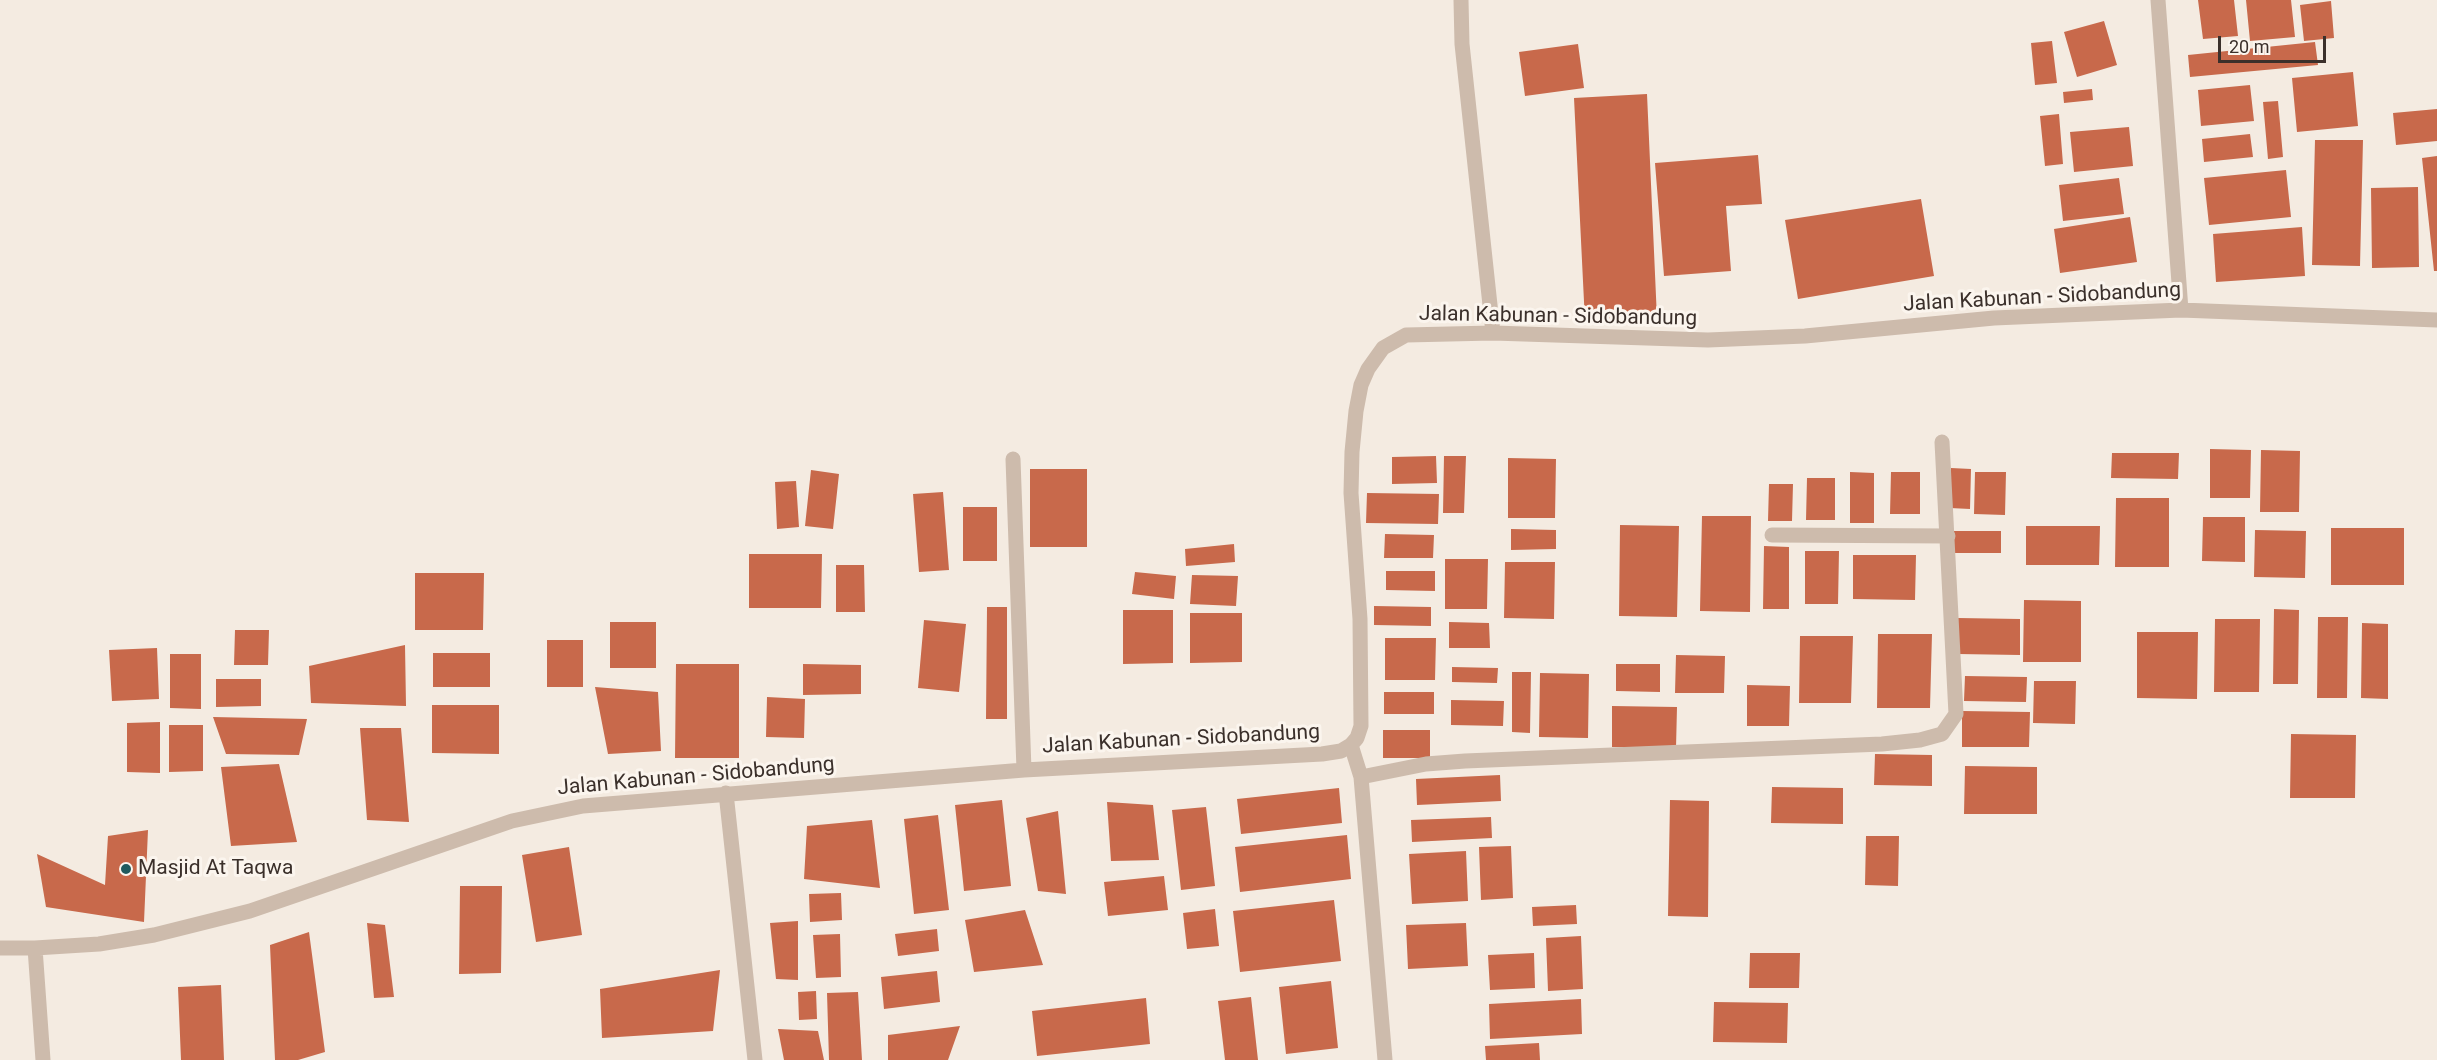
<!DOCTYPE html>
<html>
<head>
<meta charset="utf-8">
<style>
  body { margin:0 }
  #map { position:relative; width:2437px; height:1060px; overflow:hidden; background:#f4ebe1; font-family:Roboto,sans-serif }
  canvas { display:block }
  .scale { position:absolute; left:2218px; top:36px; width:108px; height:27px; box-sizing:border-box; border:3px solid #3b302b; border-top:0; padding-left:8px; font-size:18px; line-height:21px; white-space:nowrap; color:#3b302b; -webkit-text-stroke:4px #fbf5ee; paint-order:stroke }
</style>
</head>
<body>
<div id="map">
<canvas width="2437" height="1060"></canvas>
<div class="scale">20 m</div>
</div>
<script>
const c = document.querySelector('canvas').getContext('2d');
c.lineJoin = 'round';
function fillPath(path, color) { c.fillStyle = color; c.fill(path, 'evenodd'); }
const toPath = rows => new Path2D(rows.map(r => 'M' + r).join(''));
function stroke(path, color, width, dash) { c.strokeStyle = color; c.lineWidth = width; c.lineCap = dash ? 'butt' : 'round'; c.setLineDash(dash || []); c.stroke(path); }
function label(font, color, halo, rows, align = 'center') {
  c.font = font + ' Roboto,sans-serif'; c.lineWidth = 6; c.setLineDash([]); c.textBaseline = 'middle'; c.strokeStyle = halo; c.fillStyle = color; for (const [text, x, y, turn = 0] of rows) {
    c.save(); c.translate(x, y); c.rotate((+turn || 0) * Math.PI / 180); c.textAlign = isNaN(turn) ? turn : align; if (halo) c.strokeText(text, 0, 0); c.fillText(text, 0, 0); c.restore();
  }
}
const building = toPath([
  [2198,0,2234,0,2238,36,2203,39],
  [2246,0,2291,0,2295,37,2250,41],
  [2331,1,2334,38,2304,41,2300,5],
  [2104,21,2117,65,2077,77,2064,32],
  [2052,41,2057,83,2035,85,2031,43],
  [2315,42,2318,65,2190,77,2188,55],
  [1578,44,1584,88,1525,96,1519,52],
  [2353,72,2358,126,2297,132,2292,78],
  [2250,85,2254,121,2201,126,2198,90],
  [2092,89,2093,100,2064,103,2063,92],
  [1647,94,1657,319,1585,322,1574,98],
  [2278,101,2283,157,2268,159,2263,102],
  [2437,109,2437,141,2396,145,2393,113],
  [2059,114,2063,164,2045,166,2040,116],
  [2129,127,2133,166,2074,172,2070,132],
  [2250,134,2253,157,2204,162,2202,139],
  [2315,140,2363,140,2360,266,2312,265],
  [1758,155,1762,204,1726,206,1731,271,1664,276,1655,163],
  [2437,156,2437,271,2434,271,2422,158],
  [2286,170,2291,217,2209,225,2204,178],
  [2119,178,2124,214,2063,221,2059,185],
  [2418,187,2419,267,2372,268,2371,188],
  [1921,199,1934,276,1798,299,1785,220],
  [2130,217,2137,262,2060,273,2054,229],
  [2302,227,2305,276,2216,282,2213,234],
  [2210,449,2251,450,2250,498,2210,498],
  [2261,450,2300,451,2299,512,2260,512],
  [2112,453,2179,453,2178,479,2111,478],
  [1436,456,1437,483,1392,484,1392,457],
  [1444,456,1466,456,1464,513,1443,513],
  [1508,458,1556,459,1555,518,1508,518],
  [1951,468,1971,469,1970,509,1950,508],
  [1030,469,1087,469,1087,547,1030,547],
  [811,470,839,474,833,529,805,526],
  [1850,472,1874,473,1874,523,1850,523],
  [1891,472,1920,472,1920,514,1890,514],
  [1975,472,2006,472,2005,515,1974,514],
  [1807,478,1835,478,1835,520,1806,520],
  [796,481,799,527,777,529,775,482],
  [1769,484,1793,484,1792,521,1768,521],
  [943,492,949,570,919,572,913,494],
  [1367,493,1439,494,1438,524,1366,523],
  [2116,498,2169,498,2169,567,2115,567],
  [963,507,997,507,997,561,963,561],
  [1702,516,1751,516,1750,612,1700,611],
  [2203,517,2245,517,2245,562,2202,561],
  [1620,525,1679,526,1677,617,1619,616],
  [2026,526,2100,526,2099,565,2026,565],
  [2331,528,2404,528,2404,585,2331,585],
  [1511,529,1556,530,1556,549,1511,550],
  [2255,530,2306,531,2305,578,2254,577],
  [1951,531,2001,531,2001,553,1950,553],
  [1385,534,1434,535,1433,558,1384,558],
  [1234,544,1235,562,1186,566,1185,549],
  [1764,546,1789,547,1789,609,1763,609],
  [1805,551,1839,551,1838,604,1805,604],
  [749,554,822,554,821,608,749,608],
  [1853,555,1916,555,1915,600,1853,599],
  [1445,559,1488,559,1487,609,1445,609],
  [1505,562,1555,562,1554,619,1504,618],
  [836,565,864,565,865,612,836,612],
  [1386,571,1435,571,1435,591,1386,590],
  [1135,572,1176,576,1174,599,1132,594],
  [415,573,484,573,483,630,415,630],
  [1192,575,1238,576,1236,606,1190,604],
  [2024,600,2081,601,2081,662,2023,662],
  [1374,606,1431,607,1431,626,1374,625],
  [987,607,1007,607,1007,719,986,719],
  [2274,609,2299,610,2298,684,2273,684],
  [1123,610,1173,610,1173,663,1123,664],
  [1190,613,1242,613,1242,662,1190,663],
  [2318,617,2348,617,2347,698,2317,698],
  [1958,618,2020,619,2020,655,1958,654],
  [2215,619,2260,619,2259,692,2214,692],
  [924,620,966,624,959,692,918,688],
  [610,622,656,622,656,668,610,668],
  [1449,622,1489,623,1490,648,1449,648],
  [2362,623,2388,624,2388,699,2361,698],
  [235,630,269,630,268,665,234,665],
  [2137,632,2198,632,2197,699,2137,698],
  [1878,634,1932,634,1930,708,1877,708],
  [1800,636,1853,636,1851,703,1799,703],
  [1385,638,1436,638,1435,680,1385,680],
  [547,640,583,640,583,687,547,687],
  [405,645,406,706,311,703,309,666],
  [157,648,159,699,112,701,109,650],
  [433,653,490,653,490,687,433,687],
  [170,654,201,654,201,709,170,708],
  [1676,655,1725,656,1724,693,1675,693],
  [676,664,739,664,739,758,675,758],
  [803,664,861,665,861,694,803,695],
  [1616,664,1660,664,1660,692,1616,691],
  [1452,667,1498,668,1497,683,1452,682],
  [1512,672,1531,672,1530,733,1512,732],
  [1540,673,1589,674,1588,738,1539,737],
  [1965,676,2027,677,2026,702,1964,701],
  [216,679,261,679,261,706,216,707],
  [2034,681,2076,681,2075,724,2033,723],
  [1747,685,1790,686,1789,726,1747,726],
  [595,687,658,692,661,751,608,754],
  [1384,692,1434,692,1434,714,1384,714],
  [767,697,805,699,804,738,766,737],
  [1451,700,1504,701,1503,726,1451,725],
  [432,705,499,705,499,754,432,753],
  [1612,706,1677,707,1676,748,1612,747],
  [1962,711,2030,712,2029,747,1962,747],
  [213,717,307,719,299,755,226,754],
  [160,722,160,773,127,772,127,723],
  [169,725,203,725,203,771,169,772],
  [360,728,401,728,409,822,367,820],
  [1383,730,1430,730,1430,758,1383,758],
  [2291,734,2356,735,2355,798,2290,798],
  [1875,754,1932,755,1932,786,1874,785],
  [279,764,297,842,231,846,221,767],
  [1965,766,2037,767,2037,814,1964,814],
  [1500,775,1501,801,1417,805,1416,779],
  [1772,787,1843,788,1843,824,1771,823],
  [1339,788,1342,823,1241,834,1237,799],
  [1002,800,1011,886,964,891,955,805],
  [1670,800,1709,801,1708,917,1668,916],
  [1107,802,1153,805,1159,860,1111,861],
  [1206,807,1215,886,1181,890,1172,810],
  [1058,811,1066,894,1038,891,1026,818],
  [938,815,949,910,914,914,904,819],
  [1491,817,1492,838,1412,842,1411,820],
  [872,820,880,888,804,879,807,826],
  [148,830,144,922,46,907,37,854,105,885,108,836],
  [1347,835,1351,879,1240,892,1235,847],
  [1866,836,1899,836,1898,886,1865,885],
  [1511,846,1513,898,1481,900,1479,847],
  [569,847,582,935,536,942,522,855],
  [1466,851,1468,901,1412,904,1409,854],
  [1164,876,1168,910,1108,916,1104,882],
  [460,886,502,886,501,973,459,974],
  [841,893,842,920,810,922,809,894],
  [1334,900,1341,961,1240,972,1233,911],
  [1576,905,1577,924,1533,926,1532,907],
  [1215,909,1219,946,1187,949,1183,913],
  [1025,910,1043,965,974,972,965,920],
  [798,921,798,980,776,979,770,923],
  [367,923,385,925,394,997,374,998],
  [1466,923,1468,966,1408,969,1406,925],
  [937,929,939,951,898,956,895,934],
  [309,932,325,1052,298,1060,275,1060,270,945],
  [840,934,841,977,816,978,813,935],
  [1581,936,1583,989,1548,991,1546,938],
  [1534,953,1535,988,1490,990,1488,955],
  [1750,953,1800,953,1799,988,1749,988],
  [720,970,713,1031,602,1038,600,989],
  [937,971,940,1002,884,1009,881,977],
  [1331,981,1338,1048,1286,1054,1279,987],
  [221,985,224,1060,181,1060,178,987],
  [816,991,817,1019,799,1020,798,992],
  [858,992,862,1060,829,1060,827,993],
  [1251,997,1258,1060,1225,1060,1218,1001],
  [1146,998,1150,1044,1037,1056,1032,1011],
  [1581,999,1582,1034,1490,1039,1489,1004],
  [1714,1002,1788,1003,1787,1043,1713,1042],
  [960,1026,948,1060,888,1060,888,1035],
  [778,1029,818,1031,824,1060,784,1060],
  [1539,1043,1540,1060,1486,1060,1485,1046]
]);
const minor = toPath([
  [1461,0,1462,44,1493,333],
  [2158,0,2181,310],
  [1013,459,1024,770],
  [1772,535,1948,536],
  [1351,745,1361,777,1385,1060],
  [1361,777,1426,764,1465,761,1882,744,1920,740,1942,734,1956,714,1942,442],
  [726,793,755,1060],
  [0,948,35,948,99,944,154,935,250,911,512,821,583,806,1024,770,1322,754,1341,751,1351,745,1357,738,1361,726,1360,619,1351,493,1352,452,1356,411,1361,385,1368,369,1383,348,1406,335,1493,333,1708,340,1805,336,1994,318,2181,310,2437,320],
  [35,948,43,1060]
]);
const markers = [
  [126,869,6,"#1f5a5e"]
];
const streetNames = [
  ["Jalan Kabunan - Sidobandung",2042,298,-3],
  ["Jalan Kabunan - Sidobandung",1558,317,1],
  ["Jalan Kabunan - Sidobandung",1181,740,-3],
  ["Jalan Kabunan - Sidobandung",696,777,-5]
];
const poiNames = [
  ["Masjid At Taqwa",138,869]
];
fillPath(building, '#c8694b');
stroke(minor, '#cdbbac', 15);
for (const [x, y, r, color] of markers) { const dot = new Path2D(); dot.arc(x, y, r, 0, 2 * Math.PI); c.fillStyle = color; c.fill(dot); stroke(dot, '#fbf5ee', 2); }
label('21px', '#3b302b', '#fbf5ee', streetNames);
label('21px', '#3b302b', '#fbf5ee', poiNames, 'left');
</script>
</body>
</html>
